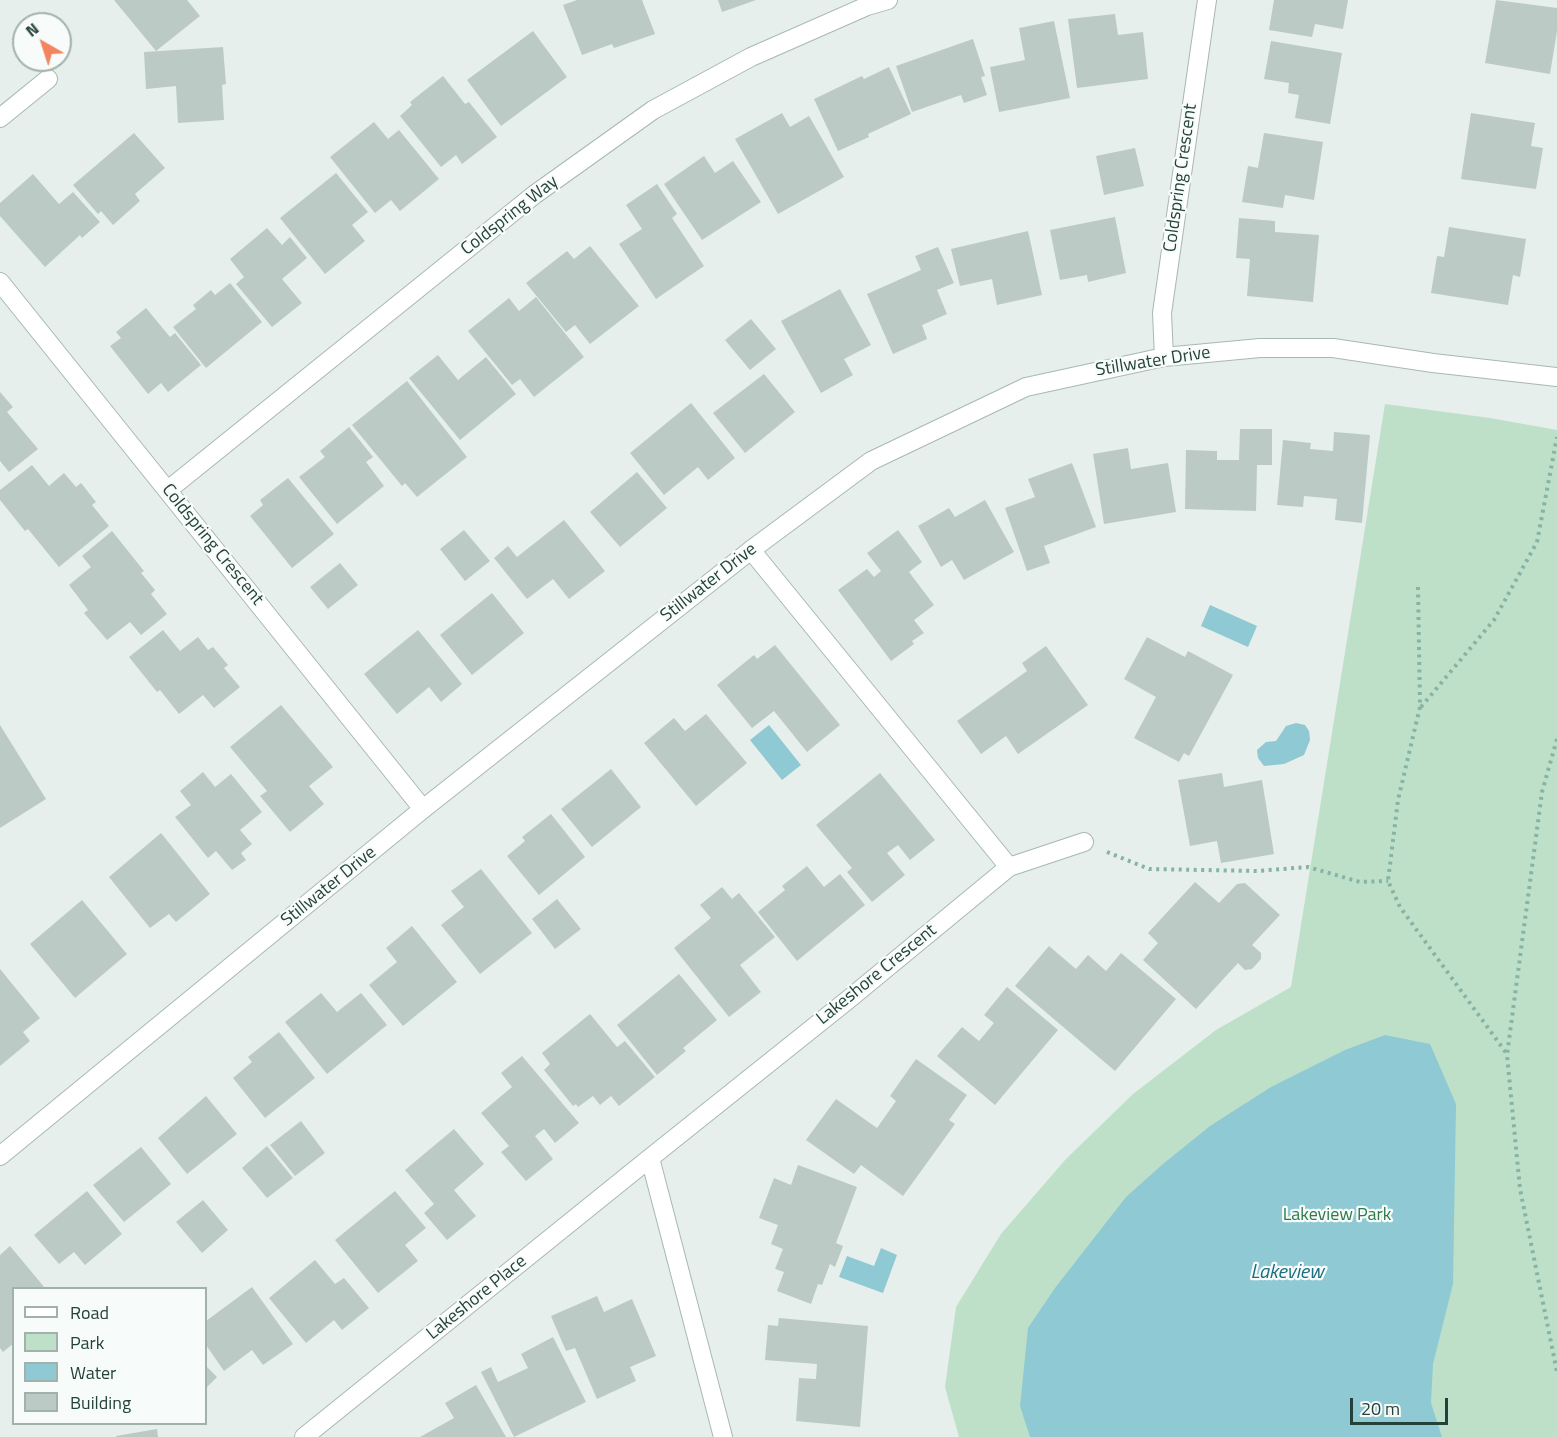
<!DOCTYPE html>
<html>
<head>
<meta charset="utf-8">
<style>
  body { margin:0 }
  #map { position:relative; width:1557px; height:1437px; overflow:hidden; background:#e6efeb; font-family:"Titillium Web",sans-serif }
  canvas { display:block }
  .legend { position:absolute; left:12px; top:1287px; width:195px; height:138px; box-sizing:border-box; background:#f7fbf9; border:2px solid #a3b1ad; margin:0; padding:8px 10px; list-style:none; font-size:18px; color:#24423a }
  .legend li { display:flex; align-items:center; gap:12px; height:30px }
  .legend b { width:30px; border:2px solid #a3b1ad }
  .north { position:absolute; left:12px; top:12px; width:60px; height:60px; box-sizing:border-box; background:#f7fbf9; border:2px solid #a3b1ad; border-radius:50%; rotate:321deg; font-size:16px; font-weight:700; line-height:24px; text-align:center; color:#24423a }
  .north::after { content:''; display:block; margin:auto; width:21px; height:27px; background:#f4845f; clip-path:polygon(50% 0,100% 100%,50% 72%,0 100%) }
  .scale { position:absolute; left:1350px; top:1398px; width:98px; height:27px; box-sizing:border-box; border:3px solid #24423a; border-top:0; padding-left:8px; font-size:18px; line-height:21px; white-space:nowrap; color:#24423a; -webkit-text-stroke:4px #f7fbf9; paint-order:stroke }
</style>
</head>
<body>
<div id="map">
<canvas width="1557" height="1437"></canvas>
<ul class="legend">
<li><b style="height:8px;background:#fff"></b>Road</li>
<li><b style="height:16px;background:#bfe0c8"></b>Park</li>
<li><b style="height:16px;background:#8ec9d4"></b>Water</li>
<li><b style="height:16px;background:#bbcac4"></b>Building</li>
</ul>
<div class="north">N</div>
<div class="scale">20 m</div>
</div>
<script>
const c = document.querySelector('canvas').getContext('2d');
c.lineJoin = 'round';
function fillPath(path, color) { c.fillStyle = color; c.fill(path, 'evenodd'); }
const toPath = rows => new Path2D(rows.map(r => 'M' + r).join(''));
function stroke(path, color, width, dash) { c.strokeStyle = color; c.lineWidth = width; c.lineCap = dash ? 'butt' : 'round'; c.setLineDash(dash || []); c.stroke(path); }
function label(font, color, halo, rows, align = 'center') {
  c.font = font + ' "Titillium Web",sans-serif'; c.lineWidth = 4.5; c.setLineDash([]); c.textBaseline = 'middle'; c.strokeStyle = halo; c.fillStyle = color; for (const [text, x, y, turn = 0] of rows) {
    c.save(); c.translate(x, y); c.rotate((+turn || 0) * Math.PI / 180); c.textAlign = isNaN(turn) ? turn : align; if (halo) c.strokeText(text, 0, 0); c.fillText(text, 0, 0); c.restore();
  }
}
const green = toPath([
  [1385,404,1490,418,1557,430,1557,1437,959,1437,945,1387,956,1307,1001,1234,1066,1159,1133,1094,1216,1030,1291,987]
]);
const water = toPath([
  [1210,605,1257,626,1248,647,1201,626],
  [1296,723,1305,725,1309,731,1310,740,1304,755,1284,764,1264,766,1258,758,1257,750,1266,742,1276,741,1286,726],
  [769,725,801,765,782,780,750,740],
  [1385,1035,1430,1044,1456,1104,1453,1284,1433,1364,1431,1403,1442,1437,1030,1437,1020,1406,1028,1328,1055,1288,1126,1197,1163,1164,1210,1126,1271,1087,1345,1050],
  [881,1248,897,1255,883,1293,839,1277,847,1256,874,1266]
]);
const building = toPath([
  [114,0,187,0,200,16,156,51],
  [577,0,642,0,655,34,614,48,612,44,582,55,563,5],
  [718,0,756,0,722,12],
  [1274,0,1348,0,1343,29,1315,24,1312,37,1269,30],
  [1496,0,1557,8,1557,31,1550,74,1485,63],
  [1115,14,1118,35,1143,32,1148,79,1077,88,1068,19],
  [1054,21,1070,98,999,112,990,67,1025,60,1019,28],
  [533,31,567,77,501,126,467,80],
  [973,39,985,76,981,77,987,95,964,103,961,95,912,112,896,66],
  [1271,41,1342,53,1330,124,1295,118,1299,95,1288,93,1289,83,1264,79],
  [223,47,226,84,222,85,224,120,178,123,176,86,146,89,144,52],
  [889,67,911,114,868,134,869,137,838,151,814,99,862,76,864,79],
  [443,76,465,104,469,102,497,137,462,164,456,155,441,167,400,116,412,105,410,102],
  [782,113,790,127,809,116,844,177,778,214,735,139],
  [1471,113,1535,123,1531,146,1543,148,1536,189,1461,179],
  [374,122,388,139,399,130,439,179,400,211,391,200,375,213,330,157],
  [134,133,165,168,135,194,140,201,113,225,101,211,98,214,73,185],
  [1264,133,1323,142,1314,200,1285,195,1283,208,1242,202,1248,166,1258,168],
  [1135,148,1144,186,1104,195,1096,156],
  [704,156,715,173,733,161,761,202,702,240,664,184],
  [336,173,368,212,352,225,365,241,325,274,280,218],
  [33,174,59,204,73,192,100,222,82,238,80,235,45,267,0,216,0,203],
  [657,184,677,214,672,218,704,266,656,299,619,244,642,229,626,205],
  [1115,217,1126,273,1088,282,1087,275,1060,280,1050,230],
  [1239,218,1275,221,1275,232,1319,235,1313,302,1247,296,1250,259,1236,258],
  [1449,227,1526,239,1520,277,1513,275,1508,305,1431,293,1437,256,1444,257],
  [267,228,282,245,290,237,307,258,282,279,302,303,272,327,236,284,244,277,230,259],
  [1028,231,1042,295,997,305,992,279,960,286,951,249],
  [590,246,639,306,590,344,575,325,566,332,526,283,567,251,574,259],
  [938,247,954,283,937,290,947,314,922,325,927,339,893,354,867,294,921,270,915,256],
  [230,283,262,322,206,368,173,327,196,309,193,305,211,290,215,295],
  [840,289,871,345,844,359,853,375,821,393,781,321],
  [536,297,584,357,534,397,520,379,512,385,468,331,509,298,519,311],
  [146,308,170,337,175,333,201,365,168,392,161,383,148,394,110,346,121,338,116,332],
  [751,319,776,349,750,370,725,340],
  [438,355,458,380,486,357,516,394,460,440,409,378],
  [764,374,795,412,745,453,713,413],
  [407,381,467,457,417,497,405,483,402,486,352,425],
  [0,392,13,407,7,412,38,449,9,472,0,461],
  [691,403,735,458,708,480,698,467,664,495,630,453],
  [349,427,373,457,366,462,384,486,337,524,299,477,325,457,320,451],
  [1240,429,1272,429,1272,465,1257,465,1256,511,1185,509,1186,450,1217,451,1217,460,1239,460],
  [1334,432,1370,435,1362,523,1335,520,1337,499,1304,496,1303,507,1277,505,1283,440,1311,443,1310,449,1333,451],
  [1128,448,1131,469,1168,463,1176,512,1104,524,1093,454],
  [1072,463,1096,527,1044,546,1050,563,1027,571,1005,508,1035,497,1028,479],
  [32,465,49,486,64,473,76,487,81,483,96,502,92,505,109,526,59,567,28,529,25,531,0,500,0,490],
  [637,472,667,508,620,547,590,512],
  [288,478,334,534,292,568,250,516,263,505,260,500],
  [985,500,1014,552,964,580,952,560,941,567,918,526,949,508,955,517],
  [564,520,605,571,569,599,553,579,527,599,494,558,508,546,517,557],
  [464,530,490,561,465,581,440,549],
  [898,530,922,562,909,572,934,605,914,620,924,633,912,641,914,644,891,661,838,590,867,569,874,577,881,571,867,553],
  [112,531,144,571,141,573,155,590,151,594,167,614,141,635,130,622,107,640,84,613,88,610,69,585,91,567,82,556],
  [340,563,358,585,328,609,310,587],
  [492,593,524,633,472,675,440,635],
  [163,630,180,651,198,637,208,650,213,647,228,665,224,668,240,687,214,708,203,695,179,714,160,690,157,692,129,657],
  [418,630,462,684,441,702,429,687,397,714,364,674],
  [1147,637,1185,657,1188,651,1233,675,1189,756,1184,753,1179,762,1134,738,1156,697,1124,679],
  [775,645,840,725,807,752,774,711,752,728,717,685,754,655,757,659],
  [1046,646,1088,705,1018,754,1006,736,981,754,957,721,1027,671,1022,663],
  [281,705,333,767,309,786,324,804,290,832,260,796,267,791,230,747],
  [706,714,747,763,696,806,644,743,674,718,685,731],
  [0,725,46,799,0,828],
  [611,769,641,807,592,847,561,809],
  [203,772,215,787,231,774,262,812,240,830,252,844,241,853,246,860,232,870,216,851,208,858,175,817,191,805,180,791],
  [880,773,935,840,910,860,898,845,887,853,905,875,872,902,847,872,852,868,816,825],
  [1222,773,1224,787,1262,780,1274,854,1221,863,1217,841,1190,846,1178,780],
  [551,814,585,857,539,895,507,856,525,841,522,837],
  [161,833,210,894,176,922,169,914,150,928,109,877],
  [807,866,824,887,840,874,865,905,797,961,758,912,785,890,782,886],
  [481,869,532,933,480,974,441,925,464,907,451,891],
  [1195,882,1219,903,1237,884,1245,883,1280,915,1252,945,1261,953,1261,959,1252,969,1245,970,1238,963,1196,1009,1143,960,1158,943,1148,933],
  [722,887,732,899,739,893,775,937,740,965,761,992,729,1017,674,948,711,918,700,905],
  [557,899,581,929,555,949,532,919],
  [82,900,127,954,75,998,30,944],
  [412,926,457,982,403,1026,369,985,397,962,386,948],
  [1049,946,1076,969,1088,955,1106,971,1121,953,1176,999,1115,1071,1015,986],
  [0,969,40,1018,23,1032,30,1041,0,1066],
  [679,974,717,1020,683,1048,686,1051,657,1075,617,1025],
  [1007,987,1058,1030,995,1105,937,1056,962,1027,979,1041,994,1023,984,1015],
  [321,993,337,1012,361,993,387,1025,327,1074,285,1022],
  [590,1014,617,1047,625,1041,655,1077,619,1106,611,1096,600,1105,593,1096,578,1107,576,1104,573,1106,544,1070,550,1064,542,1053],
  [279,1032,315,1078,265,1118,233,1078,252,1062,248,1057],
  [522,1056,579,1123,555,1143,544,1129,535,1136,553,1159,526,1181,501,1152,509,1146,481,1113,512,1087,501,1073],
  [916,1059,967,1095,949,1120,955,1124,903,1196,861,1165,854,1174,806,1140,836,1099,877,1128,896,1101,890,1096],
  [206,1096,237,1134,187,1174,158,1138],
  [301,1121,325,1153,295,1176,270,1145],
  [454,1129,484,1164,454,1190,476,1216,447,1240,424,1213,434,1204,405,1170],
  [267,1146,293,1178,267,1198,242,1168],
  [141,1147,171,1184,124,1222,93,1185],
  [798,1165,857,1187,836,1243,843,1246,835,1267,830,1264,822,1285,818,1284,811,1304,777,1291,784,1272,775,1269,783,1249,771,1244,778,1225,759,1218,774,1178,791,1185],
  [87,1191,122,1234,85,1265,74,1252,59,1264,34,1235],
  [395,1191,426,1228,405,1245,418,1261,378,1293,335,1240],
  [203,1200,228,1230,202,1253,176,1222],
  [10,1246,45,1288,14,1288,14,1343,3,1352,0,1348,0,1255],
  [315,1260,335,1284,344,1278,369,1308,342,1330,334,1320,306,1343,269,1298],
  [252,1287,293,1344,263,1365,252,1350,224,1371,206,1345,206,1321],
  [597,1296,604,1312,632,1299,656,1356,630,1367,636,1381,597,1399,575,1348,566,1351,551,1316],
  [779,1318,868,1326,860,1427,796,1421,799,1378,816,1379,817,1364,765,1360,768,1325,778,1326],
  [553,1337,586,1402,514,1437,481,1372,491,1367,498,1382,528,1368,521,1354],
  [206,1366,217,1377,206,1388],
  [476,1385,506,1437,420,1437,454,1418,445,1403],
  [157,1429,158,1437,116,1437,116,1436]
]);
const path = toPath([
  [1418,587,1420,707,1398,800,1388,881,1400,907,1507,1054],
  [1421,707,1494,620,1537,542,1557,437],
  [1557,739,1542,792,1507,1055,1520,1189,1557,1372],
  [1107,852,1149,869,1257,871,1308,867,1360,882,1388,881]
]);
const minor = toPath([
  [0,118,48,79],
  [0,282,423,809],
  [1164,357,1162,313,1207,0],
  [168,490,534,195,653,110,751,57,867,6,888,0],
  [1009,867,1084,842],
  [304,1437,650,1158],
  [723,1437,650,1158,849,999,1009,867,751,550]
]);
const tertiary = toPath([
  [0,1156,423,809,751,550,871,461,1026,387,1164,357,1260,348,1333,348,1433,363,1557,377]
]);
const streetNames = [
  ["Coldspring Crescent",1181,178,-82],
  ["Coldspring Way",510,216,-38],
  ["Stillwater Drive",1153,362,-9],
  ["Coldspring Crescent",212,545,51],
  ["Stillwater Drive",709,583,-38],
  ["Stillwater Drive",329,887,-39],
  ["Lakeshore Crescent",877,975,-39],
  ["Lakeshore Place",477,1298,-39]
];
const parkNames = [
  ["Lakeview Park",1337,1216]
];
const waterNames = [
  ["Lakeview",1287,1273]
];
fillPath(green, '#bfe0c8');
fillPath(water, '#8ec9d4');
fillPath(building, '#bbcac4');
stroke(minor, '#a8b8b2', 20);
stroke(tertiary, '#a8b8b2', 20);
stroke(path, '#86b3a5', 4, [3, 4.5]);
stroke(minor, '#fff', 18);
stroke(tertiary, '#fff', 18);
label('18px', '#24423a', '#f7fbf9', streetNames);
label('18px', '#2d7a4b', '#f7fbf9', parkNames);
label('italic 20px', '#1c6f80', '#f7fbf9', waterNames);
</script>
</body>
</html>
